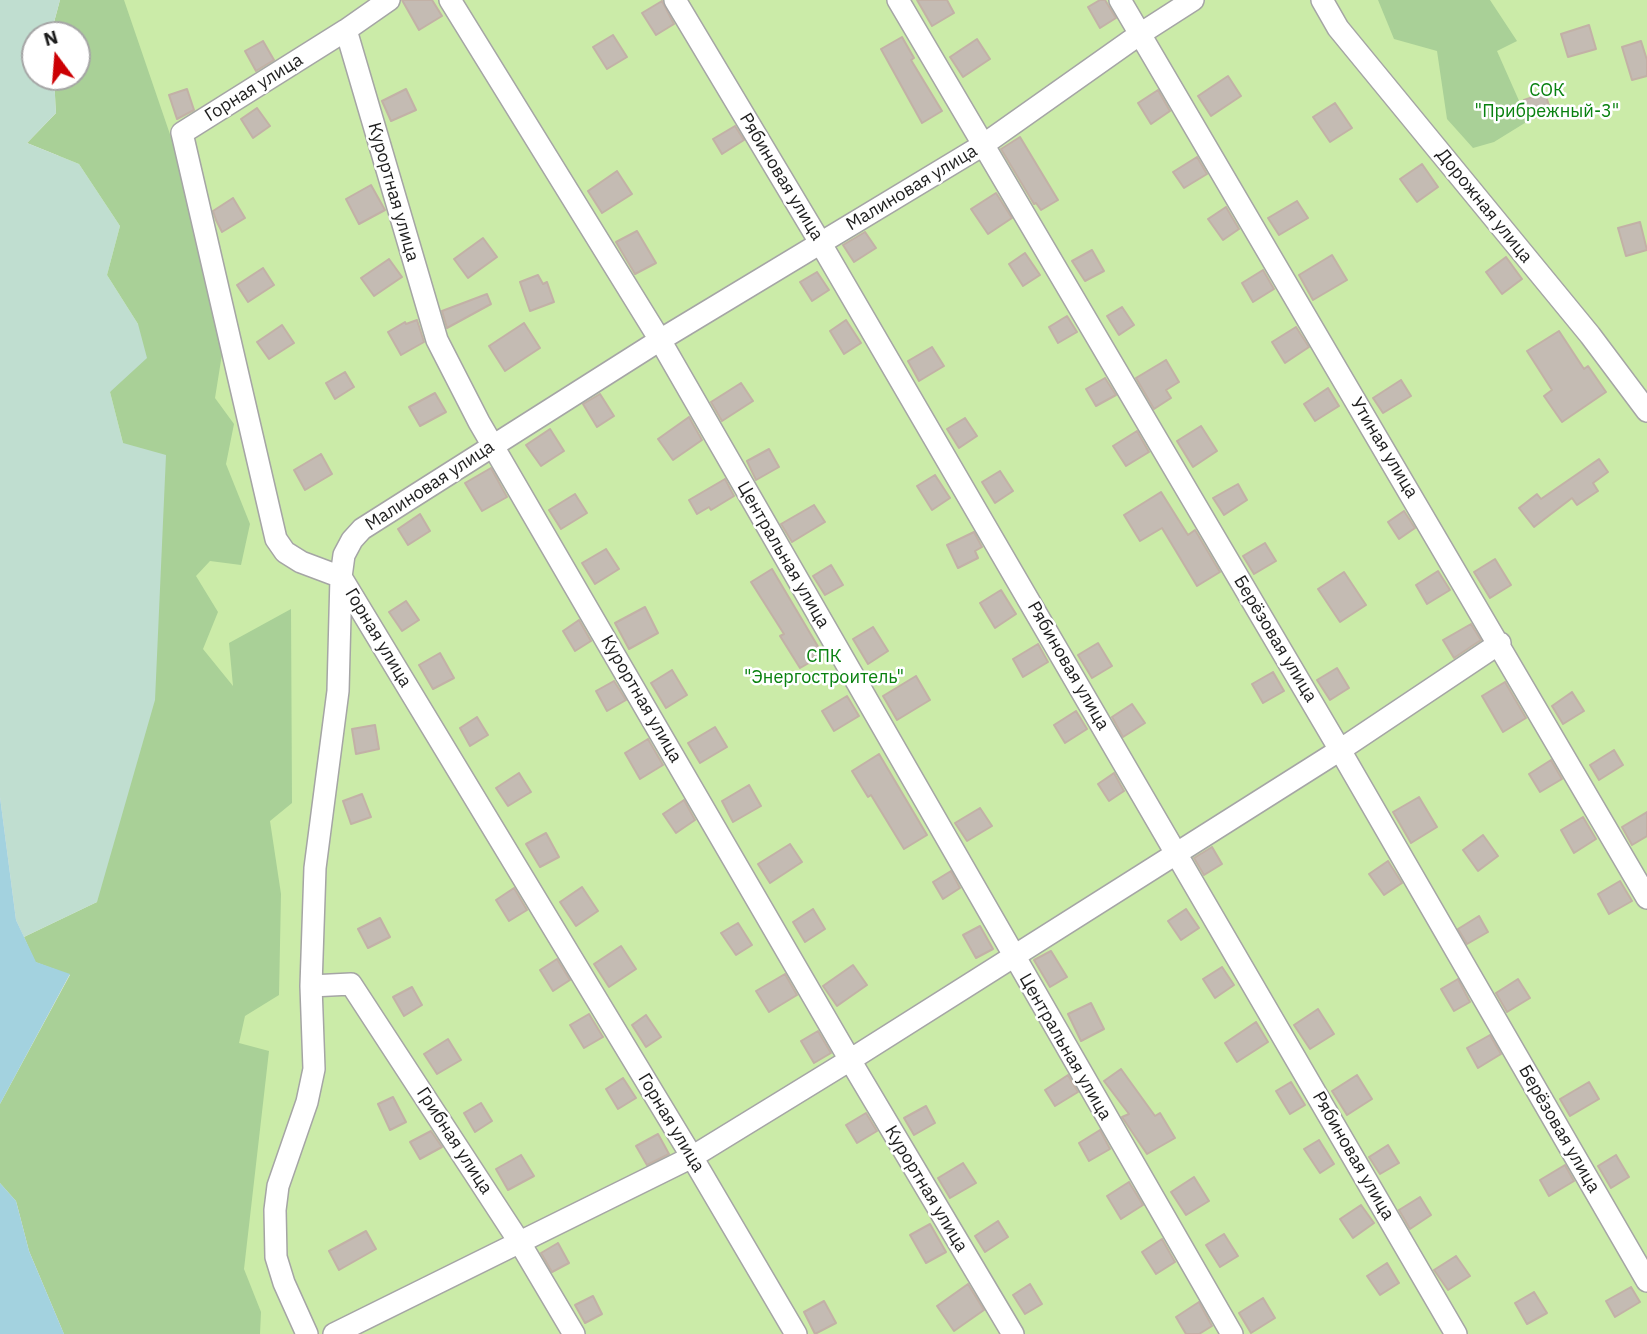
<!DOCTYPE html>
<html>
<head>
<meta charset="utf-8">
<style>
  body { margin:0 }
  #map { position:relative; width:1647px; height:1334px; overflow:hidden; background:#efebe4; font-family:"IBM Plex Sans",sans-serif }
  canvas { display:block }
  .north { position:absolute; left:21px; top:21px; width:70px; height:70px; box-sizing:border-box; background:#fff; border:2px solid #a5a5a5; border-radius:50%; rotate:344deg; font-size:19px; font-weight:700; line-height:28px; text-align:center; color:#1e1e1e }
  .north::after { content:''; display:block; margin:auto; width:24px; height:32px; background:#cc0004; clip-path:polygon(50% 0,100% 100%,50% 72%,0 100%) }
</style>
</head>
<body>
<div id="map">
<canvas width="1647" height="1334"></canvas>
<div class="north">N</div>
</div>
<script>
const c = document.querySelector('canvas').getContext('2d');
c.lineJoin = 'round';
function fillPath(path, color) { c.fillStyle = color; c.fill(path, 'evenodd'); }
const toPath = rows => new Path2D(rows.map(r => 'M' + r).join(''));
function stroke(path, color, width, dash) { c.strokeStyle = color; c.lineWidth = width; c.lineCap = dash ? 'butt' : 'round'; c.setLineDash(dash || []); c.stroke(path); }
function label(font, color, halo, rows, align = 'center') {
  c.font = font + ' "IBM Plex Sans",sans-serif'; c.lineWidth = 5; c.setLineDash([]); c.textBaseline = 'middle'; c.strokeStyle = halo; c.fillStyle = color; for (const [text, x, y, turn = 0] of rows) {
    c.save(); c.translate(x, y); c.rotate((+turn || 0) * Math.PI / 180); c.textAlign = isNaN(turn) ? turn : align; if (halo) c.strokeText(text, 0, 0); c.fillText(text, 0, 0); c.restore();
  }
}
const grass = toPath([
  [60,0,1647,0,1647,1334,64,1334,16,1201,0,1183,0,1104,70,975,24,937,97,902,54,77,77,77,77,35,53,35]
]);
const forest = toPath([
  [60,0,124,0,174,146,223,348,215,398,234,424,226,464,250,524,241,565,210,561,196,576,218,612,203,649,233,686,229,643,291,609,292,803,270,821,281,894,279,995,245,1016,239,1043,269,1051,244,1269,261,1312,260,1334,64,1334,29,1251,16,1201,0,1183,0,1104,70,975,35,962,24,937,97,902,123,443,110,392,138,324,107,275,120,226,79,164,27,143,56,113,54,77,77,77,77,35,53,35,53,26],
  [1378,0,1490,0,1517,41,1497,51,1528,121,1494,142,1473,148,1447,119,1437,51,1394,39]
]);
const wetland = toPath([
  [0,0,60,0,53,26,53,35,35,35,35,77,54,77,56,113,27,143,79,164,120,226,107,275,138,324,147,358,110,392,123,443,166,455,155,700,97,902,24,937,16,920,0,797]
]);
const water = toPath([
  [0,797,16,920,36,962,70,974,0,1104],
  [0,1183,16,1201,29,1251,64,1334,0,1334]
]);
const building = toPath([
  [402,0,432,0,442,16,419,30,402,0],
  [917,0,947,0,954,13,932,26,917,0],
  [1100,0,1105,0,1116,18,1100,28,1088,7,1100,0],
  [662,1,674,24,656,35,642,13,662,1],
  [1589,25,1596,49,1568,57,1561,34,1589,25],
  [613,35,627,57,607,69,593,47,613,35],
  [902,37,914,58,911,60,942,111,922,123,881,49,902,37],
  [977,39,990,59,963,77,950,57,977,39],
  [263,41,274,60,256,71,245,51,263,41],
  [1641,41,1647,60,1647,76,1632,80,1622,47,1641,41],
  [1228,76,1241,96,1211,116,1198,96,1228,76],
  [187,89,194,110,177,119,169,95,187,89],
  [406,89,416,110,391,121,382,101,406,89],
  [1158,90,1170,111,1151,124,1138,103,1158,90],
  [1545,93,1551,112,1530,119,1524,100,1545,93],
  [1335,103,1352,128,1330,142,1313,117,1335,103],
  [257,108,270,126,253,138,241,119,257,108],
  [735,126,744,140,722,154,713,139,735,126],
  [1020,137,1058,200,1041,210,1036,203,1034,204,1001,149,1020,137],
  [1197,157,1207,174,1184,188,1173,172,1197,157],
  [1422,164,1438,187,1417,202,1400,179,1422,164],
  [617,171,632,194,602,213,588,191,617,171],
  [371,185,385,210,359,224,346,199,371,185],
  [996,193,1012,218,988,234,971,209,996,193],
  [233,198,245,218,222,232,216,220,213,211,233,198],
  [1297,201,1308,218,1279,235,1268,218,1297,201],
  [1226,207,1239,229,1223,240,1208,219,1226,207],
  [1640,222,1647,250,1626,256,1618,228,1640,222],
  [637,231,656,263,635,274,616,242,637,231],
  [865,232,876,248,854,262,843,245,865,232],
  [483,238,497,257,468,278,454,259,483,238],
  [1092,250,1104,271,1085,281,1072,261,1092,250],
  [1025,253,1040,275,1023,286,1009,264,1025,253],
  [1332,255,1347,280,1313,300,1299,275,1332,255],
  [1506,257,1522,279,1502,294,1486,272,1506,257],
  [389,259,402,277,374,296,361,278,389,259],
  [263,268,274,285,248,302,237,285,263,268],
  [1263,270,1274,289,1253,302,1242,283,1263,270],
  [817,272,829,290,812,301,800,282,817,272],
  [538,275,543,284,547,282,554,302,530,311,520,282,538,275],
  [487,294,491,304,447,328,442,311,487,294],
  [1122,307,1134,325,1119,335,1107,316,1122,307],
  [1067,316,1077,332,1058,343,1049,327,1067,316],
  [417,320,424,342,401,355,388,332,405,322,406,324,417,320],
  [846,320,861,343,844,354,830,331,846,320],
  [524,323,540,348,505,371,489,346,524,323],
  [282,325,294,343,269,359,257,342,282,325],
  [1296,327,1309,347,1285,363,1272,342,1296,327],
  [1559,331,1584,369,1588,366,1606,392,1562,422,1544,396,1552,390,1527,351,1559,331],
  [932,347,944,366,919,381,908,361,932,347],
  [1166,360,1179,382,1166,390,1171,398,1154,409,1136,378,1166,360],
  [345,372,354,387,335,399,326,383,345,372],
  [1105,378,1116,395,1096,406,1086,389,1105,378],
  [1401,380,1411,396,1383,413,1373,398,1401,380],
  [741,383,753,401,722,421,711,402,741,383],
  [1328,388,1339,406,1315,421,1304,404,1328,388],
  [435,393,446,412,420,426,409,407,435,393],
  [600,394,614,416,597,427,583,404,600,394],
  [689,417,702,440,673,460,658,439,689,417],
  [965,418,977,436,959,448,947,429,965,418],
  [1201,426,1217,451,1193,467,1177,441,1201,426],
  [550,429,564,451,541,466,526,445,550,429],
  [1137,431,1149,452,1126,466,1113,446,1137,431],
  [769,449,779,467,756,480,747,461,769,449],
  [321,454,332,474,305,490,294,470,321,454],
  [1599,459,1608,472,1593,483,1598,491,1577,505,1572,498,1534,527,1519,508,1537,494,1541,499,1599,459],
  [491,468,507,497,482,511,465,483,491,468],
  [1000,471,1013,491,995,503,982,482,1000,471],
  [935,475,950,498,932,510,917,486,935,475],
  [725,479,734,496,711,510,709,507,697,514,689,500,725,479],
  [1238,484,1247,500,1224,515,1213,498,1238,484],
  [1161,492,1188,535,1195,530,1220,572,1197,586,1162,528,1140,541,1124,515,1161,492],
  [575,494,587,513,561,529,549,510,575,494],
  [814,505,825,522,792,542,781,524,814,505],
  [1404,511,1415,528,1399,539,1388,522,1404,511],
  [420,514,430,531,408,545,398,529,420,514],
  [974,532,982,547,975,551,978,558,958,568,947,545,974,532],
  [1265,543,1276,561,1254,574,1243,556,1265,543],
  [606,549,619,569,595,584,582,563,606,549],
  [1495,559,1511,585,1490,598,1474,572,1495,559],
  [831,565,843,585,825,595,813,576,831,565],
  [772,569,823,655,800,668,780,636,784,634,751,582,772,569],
  [1438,571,1450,590,1427,604,1416,585,1438,571],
  [1344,572,1366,605,1340,622,1318,589,1344,572],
  [1001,590,1016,614,995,628,980,603,1001,590],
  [406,601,419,620,402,631,389,612,406,601],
  [645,607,658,633,629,649,615,623,645,607],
  [579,620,591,641,575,651,563,631,579,620],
  [1471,624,1481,640,1454,658,1443,640,1471,624],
  [873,627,888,651,868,664,853,639,873,627],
  [1098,643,1112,666,1092,678,1078,655,1098,643],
  [1038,644,1048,662,1023,677,1013,659,1038,644],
  [440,653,454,678,433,689,419,665,440,653],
  [1337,668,1349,688,1330,700,1317,680,1337,668],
  [672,670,687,695,666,708,651,683,672,670],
  [1273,672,1284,691,1263,703,1252,684,1273,672],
  [916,676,930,700,897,720,883,696,916,676],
  [614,681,626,700,607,711,596,691,614,681],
  [1505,682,1526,718,1503,732,1482,696,1505,682],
  [1572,692,1584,711,1563,724,1552,706,1572,692],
  [847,696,859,716,834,731,822,711,847,696],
  [1132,704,1145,723,1123,737,1112,717,1132,704],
  [1076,711,1087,729,1065,743,1054,725,1076,711],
  [477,717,488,735,470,746,460,728,477,717],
  [375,725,379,749,356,754,352,729,375,725],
  [715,727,727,747,700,763,688,743,715,727],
  [648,739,663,765,640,779,625,753,648,739],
  [1614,750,1623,765,1599,780,1590,765,1614,750],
  [879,754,927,835,904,849,871,795,868,797,852,771,879,754],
  [1551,760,1562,779,1540,792,1529,774,1551,760],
  [519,773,531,792,508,806,496,788,519,773],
  [1114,773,1124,791,1109,801,1098,784,1114,773],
  [749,785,761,806,733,822,722,801,749,785],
  [362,794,371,817,351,824,343,801,362,794],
  [1419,797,1437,827,1411,843,1393,812,1419,797],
  [684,800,695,820,676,833,663,814,684,800],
  [980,808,992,826,967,841,955,823,980,808],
  [1647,812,1647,836,1632,845,1622,827,1647,812],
  [1583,817,1596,839,1574,853,1561,830,1583,817],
  [546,833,559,857,540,867,526,844,546,833],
  [1483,835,1498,856,1478,871,1463,850,1483,835],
  [790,844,802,862,770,883,758,864,790,844],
  [1212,847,1222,864,1204,875,1194,858,1212,847],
  [1388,861,1402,883,1384,895,1369,874,1388,861],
  [951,871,960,888,943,899,933,882,951,871],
  [1620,881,1632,901,1609,914,1598,894,1620,881],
  [582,887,598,911,576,926,560,902,582,887],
  [514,888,527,910,509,921,496,900,514,888],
  [813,909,825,929,805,942,793,922,813,909],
  [1186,909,1199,928,1181,940,1168,921,1186,909],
  [1479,916,1488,932,1467,944,1458,929,1479,916],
  [380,918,390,937,368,948,358,929,380,918],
  [738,923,752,945,736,955,721,933,738,923],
  [980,926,993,949,976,958,963,935,980,926],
  [621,946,636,969,609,987,594,964,621,946],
  [1051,951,1067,977,1050,987,1034,960,1051,951],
  [557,959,570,980,553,991,540,970,557,959],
  [853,965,867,985,837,1006,823,986,853,965],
  [1222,967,1234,985,1215,998,1203,979,1222,967],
  [785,974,797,995,769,1012,756,991,785,974],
  [1458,979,1470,1002,1454,1011,1441,989,1458,979],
  [1518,979,1530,998,1507,1012,1496,993,1518,979],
  [412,987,422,1005,404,1016,393,997,412,987],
  [1091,1003,1104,1029,1081,1041,1068,1014,1091,1003],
  [1318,1009,1334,1034,1310,1049,1294,1025,1318,1009],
  [589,1014,603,1037,584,1048,570,1025,589,1014],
  [646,1015,661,1037,646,1047,632,1025,646,1015],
  [1256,1022,1268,1042,1237,1062,1225,1043,1256,1022],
  [818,1031,831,1053,814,1063,801,1041,818,1031],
  [1490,1035,1501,1054,1478,1068,1467,1048,1490,1035],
  [448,1039,461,1060,437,1074,424,1054,448,1039],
  [1121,1069,1155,1116,1160,1113,1175,1138,1147,1154,1122,1117,1129,1114,1104,1081,1121,1069],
  [1068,1075,1078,1092,1055,1106,1045,1090,1068,1075],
  [1357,1075,1372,1099,1347,1115,1332,1091,1357,1075],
  [623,1078,636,1098,618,1109,606,1089,623,1078],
  [1291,1082,1305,1105,1290,1114,1276,1091,1291,1082],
  [1589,1082,1599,1099,1570,1116,1560,1099,1589,1082],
  [393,1097,406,1122,390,1130,378,1104,393,1097],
  [481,1103,492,1121,475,1132,464,1113,481,1103],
  [926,1106,935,1123,914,1135,904,1118,926,1106],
  [866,1113,877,1131,857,1143,846,1125,866,1113],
  [1100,1130,1110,1149,1089,1161,1079,1143,1100,1130],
  [431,1131,442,1147,420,1159,410,1142,431,1131],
  [658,1134,669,1154,647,1165,636,1146,658,1134],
  [1319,1140,1334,1164,1320,1173,1304,1149,1319,1140],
  [1388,1145,1399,1163,1380,1174,1369,1157,1388,1145],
  [521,1155,534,1176,508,1190,496,1169,521,1155],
  [1616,1155,1629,1177,1611,1188,1598,1166,1616,1155],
  [963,1163,976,1183,950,1198,938,1178,963,1163],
  [1565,1165,1574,1181,1549,1196,1540,1180,1565,1165],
  [1194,1177,1209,1201,1186,1215,1171,1192,1194,1177],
  [1129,1182,1143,1205,1121,1219,1107,1196,1129,1182],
  [1420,1197,1431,1215,1410,1229,1399,1210,1420,1197],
  [1361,1205,1374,1223,1353,1238,1340,1219,1361,1205],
  [998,1221,1008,1237,985,1252,975,1236,998,1221],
  [930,1224,946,1252,926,1263,910,1235,930,1224],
  [366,1231,376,1249,339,1270,329,1251,366,1231],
  [1224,1234,1238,1256,1220,1267,1206,1245,1224,1234],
  [1162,1239,1175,1262,1156,1274,1142,1252,1162,1239],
  [558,1243,569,1263,552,1272,541,1253,558,1243],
  [1456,1256,1470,1276,1448,1290,1434,1270,1456,1256],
  [1387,1263,1399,1283,1380,1295,1367,1276,1387,1263],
  [968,1284,984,1310,954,1331,937,1306,968,1284],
  [1030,1284,1042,1304,1025,1314,1013,1295,1030,1284],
  [1631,1287,1640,1302,1615,1317,1606,1301,1631,1287],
  [1534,1292,1547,1313,1527,1324,1515,1303,1534,1292],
  [593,1296,602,1314,585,1323,575,1305,593,1296],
  [1263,1298,1275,1318,1251,1333,1239,1313,1263,1298],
  [824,1301,836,1323,815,1334,804,1312,824,1301],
  [1199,1302,1212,1326,1199,1334,1186,1334,1176,1317,1199,1302]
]);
const street = toPath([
  [389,0,346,30,182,133,276,539,285,552,301,562,341,577,692,1157,796,1334],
  [450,0,660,340,1232,1334],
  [675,0,821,244,1456,1334],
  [898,0,1340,750,1647,1281],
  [1120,0,1647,898],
  [1322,0,1338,28,1590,335,1647,411],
  [346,30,437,340,479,422,850,1060,1013,1334],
  [311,986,351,984,520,1243,574,1334],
  [307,1334,284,1283,276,1257,275,1210,278,1186,307,1102,314,1069,311,986,315,868,338,691,341,577,344,555,352,540,362,529,660,340,983,145,1140,34,1193,0],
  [334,1334,692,1157,850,1060,1340,750,1500,643]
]);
const streetNames = [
  ["Горная улица",254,88,-32],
  ["Рябиновая улица",781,177,59],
  ["Малиновая улица",912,188,-31],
  ["Курортная улица",393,192,74],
  ["Дорожная улица",1484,206,51],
  ["Утиная улица",1384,448,59],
  ["Малиновая улица",430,486,-33],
  ["Центральная улица",783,555,60],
  ["Горная улица",378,638,59],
  ["Берёзовая улица",1275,639,59],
  ["Рябиновая улица",1068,666,60],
  ["Курортная улица",641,699,60],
  ["Центральная улица",1065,1047,60],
  ["Горная улица",671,1123,59],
  ["Берёзовая улица",1559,1129,60],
  ["Грибная улица",454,1141,57],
  ["Рябиновая улица",1353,1156,60],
  ["Курортная улица",926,1189,59]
];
const parkNames = [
  ["СОК",1547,91],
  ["\"Прибрежный-3\"",1547,112],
  ["СПК",824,657],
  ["\"Энергостроитель\"",824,678]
];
fillPath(grass, '#cbeba8');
fillPath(forest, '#a9d097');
fillPath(wetland, '#c0ded0');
fillPath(water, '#a3d2df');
fillPath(building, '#c4bbb3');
stroke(building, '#c2b1a6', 2);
stroke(street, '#a5a5a5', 24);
stroke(street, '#fff', 21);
label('18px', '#1e1e1e', '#fff', streetNames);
label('18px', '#08810f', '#fff', parkNames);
</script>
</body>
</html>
